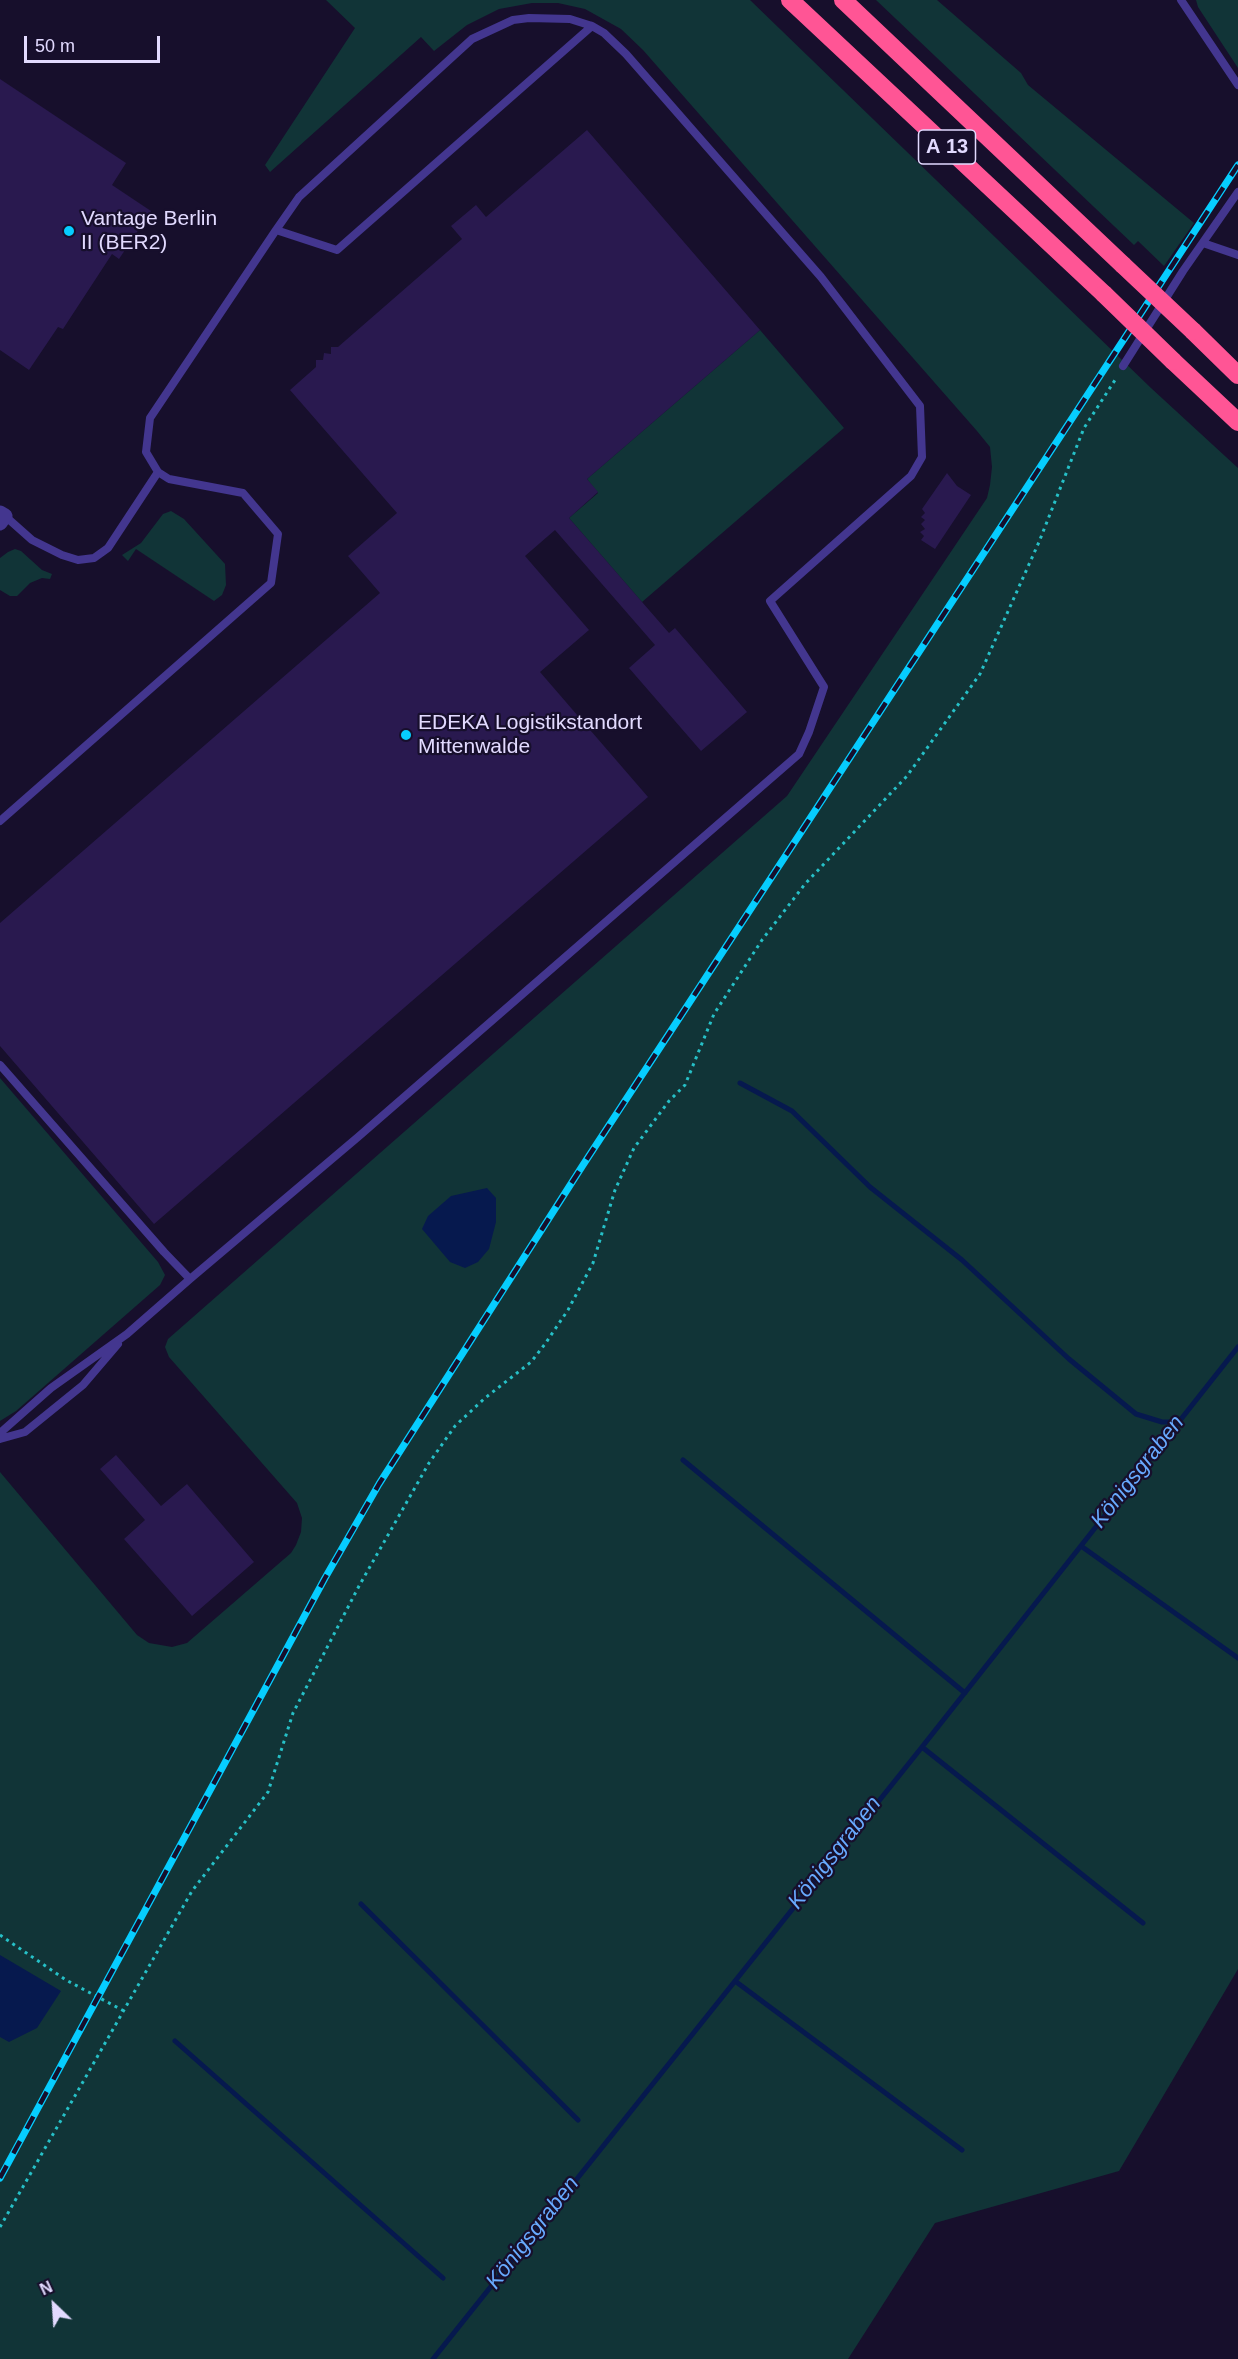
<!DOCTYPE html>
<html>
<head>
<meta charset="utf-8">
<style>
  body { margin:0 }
  #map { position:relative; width:1238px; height:2359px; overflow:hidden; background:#170f2c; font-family:Arial,sans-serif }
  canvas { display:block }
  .north { position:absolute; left:24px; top:2275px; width:60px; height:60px; -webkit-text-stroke:4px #170f2c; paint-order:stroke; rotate:335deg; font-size:16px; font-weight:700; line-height:24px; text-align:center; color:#e2daff }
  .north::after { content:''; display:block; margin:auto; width:21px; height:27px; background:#e2daff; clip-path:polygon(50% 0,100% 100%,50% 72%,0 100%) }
  .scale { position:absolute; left:24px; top:36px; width:136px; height:27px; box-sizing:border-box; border:3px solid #e2daff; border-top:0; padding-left:8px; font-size:18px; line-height:21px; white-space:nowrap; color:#e2daff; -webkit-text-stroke:4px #170f2c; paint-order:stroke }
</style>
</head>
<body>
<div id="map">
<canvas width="1238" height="2359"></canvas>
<div class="north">N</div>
<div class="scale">50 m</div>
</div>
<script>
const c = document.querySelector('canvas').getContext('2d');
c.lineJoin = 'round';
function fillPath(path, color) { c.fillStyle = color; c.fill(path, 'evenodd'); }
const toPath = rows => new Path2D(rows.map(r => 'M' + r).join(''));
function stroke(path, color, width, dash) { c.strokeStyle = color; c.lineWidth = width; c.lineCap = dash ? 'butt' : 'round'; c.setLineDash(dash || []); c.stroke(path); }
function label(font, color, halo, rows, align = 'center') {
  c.font = font + ' Arial,sans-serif'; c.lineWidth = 4.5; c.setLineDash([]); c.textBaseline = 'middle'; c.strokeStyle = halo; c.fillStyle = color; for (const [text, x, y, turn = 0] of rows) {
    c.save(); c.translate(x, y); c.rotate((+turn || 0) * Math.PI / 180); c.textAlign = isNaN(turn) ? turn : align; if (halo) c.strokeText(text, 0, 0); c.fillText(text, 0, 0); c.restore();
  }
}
const green = toPath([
  [326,0,750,0,1151,388,1238,468,1238,1969,1119,2171,935,2223,848,2359,0,2359,0,1472,137,1635,149,1643,172,1647,187,1643,291,1553,296,1545,301,1532,302,1518,297,1503,169,1357,165,1347,168,1339,787,796,987,498,990,485,992,467,990,447,977,431,643,50,621,29,585,9,558,3,532,3,499,9,467,25,434,51,421,37,270,172,265,165,355,28],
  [876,0,937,0,1021,73,1028,85,1194,223,1164,266,1138,241,1134,245],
  [1196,0,1238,0,1238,68,1198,7],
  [760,330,844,428,642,602,569,518,598,493,587,479],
  [171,511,184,519,225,564,226,585,222,595,214,601,136,549,128,561,122,555,141,543,163,514],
  [15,549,21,551,42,570,52,574,50,579,42,578,30,583,17,596,10,596,0,590,0,558,8,552],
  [0,1078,158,1262,165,1275,160,1285,16,1411,0,1421]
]);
const water = toPath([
  [487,1188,496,1198,496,1222,489,1249,478,1262,465,1268,450,1262,422,1229,428,1216,451,1196],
  [0,1955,61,1991,37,2028,9,2042,0,2037]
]);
const stream = toPath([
  [740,1083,792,1111,870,1187,962,1260,1069,1359,1136,1414,1162,1422,1179,1422],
  [683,1460,965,1693],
  [1081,1546,1238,1658],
  [922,1747,1143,1923],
  [361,1904,578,2120],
  [735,1981,962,2150],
  [175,2041,443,2278],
  [433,2359,922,1747,1238,1347]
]);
const building = toPath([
  [0,79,126,163,112,185,151,211,119,259,112,254,63,329,58,327,29,370,0,350],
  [587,130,760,330,587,479,598,492,569,518,669,633,675,628,747,712,701,751,629,668,655,645,555,530,525,556,589,630,540,672,648,797,154,1224,0,1046,0,923,380,593,348,556,397,513,290,390,316,367,316,360,323,360,324,353,331,354,331,347,338,347,462,239,451,226,476,205,486,217],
  [947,473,957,486,971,495,935,549,921,540,924,536,920,532,925,529,921,524,925,520,921,517,925,513,922,509],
  [116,1455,161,1506,187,1484,254,1562,192,1616,124,1539,145,1520,100,1469]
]);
const path = toPath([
  [0,1935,66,1980,124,2011],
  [0,2227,192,1891,268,1792,293,1713,359,1586,429,1463,455,1426,485,1398,531,1362,545,1344,568,1310,593,1263,615,1190,634,1148,669,1101,685,1085,714,1014,762,940,805,884,907,776,980,674,1039,542,1084,428,1117,377]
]);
const lane = toPath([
  [1181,0,1238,85],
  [1203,243,1238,255],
  [1123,366,1183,271,1238,192],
  [158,472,146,452,150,418,276,230,337,250,592,26],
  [0,821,271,583,278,534,243,493,169,479,158,472,108,548,94,558,78,560,62,555,32,540,5,516],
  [0,1065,164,1252,190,1279,358,1137,799,754,809,732,824,687,770,601,911,476,922,457,920,406,821,277,626,54,604,33,592,26,570,19,529,18,513,20,472,39,299,197,276,230],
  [0,1433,51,1388,127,1334,190,1279],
  [0,1439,25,1432,83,1385,118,1344]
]);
const street = toPath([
  [0,513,5,516,0,523]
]);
const highway = toPath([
  [790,0,1104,294],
  [843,0,1123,265],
  [1193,331,1238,375],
  [1173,361,1238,422]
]);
const rail = toPath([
  [0,2178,325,1578,379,1484,583,1165,1238,165]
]);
const highwayBridge = toPath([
  [1123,265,1193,331],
  [1104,294,1173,361]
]);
const markers = [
  [69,231,6,"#06cdff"],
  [406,735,6,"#06cdff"]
];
const shields = [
  [947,147,57]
];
const shieldNames = [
  ["A 13",947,147]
];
const poiNames = [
  ["Vantage Berlin",81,219],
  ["II (BER2)",81,243],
  ["EDEKA Logistikstandort",418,723],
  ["Mittenwalde",418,747]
];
const waterNames = [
  ["Königsgraben",1138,1472,-52],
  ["Königsgraben",835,1853,-52],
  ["Königsgraben",533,2233,-52]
];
fillPath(green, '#113437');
fillPath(water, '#06194e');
stroke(stream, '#06194e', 5);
fillPath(building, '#29194f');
stroke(path, '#26c0c7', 3, [3, 4.5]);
stroke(lane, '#43368f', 8);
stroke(street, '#43368f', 15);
stroke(highway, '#ff5595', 18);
stroke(rail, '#06cdff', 7);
stroke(rail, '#170f2c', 4.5, [14]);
stroke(highwayBridge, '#ff5595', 18);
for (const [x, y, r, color] of markers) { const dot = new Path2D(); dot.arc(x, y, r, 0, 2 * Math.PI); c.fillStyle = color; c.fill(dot); stroke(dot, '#170f2c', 2); }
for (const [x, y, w] of shields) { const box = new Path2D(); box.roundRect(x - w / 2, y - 17, w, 34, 4.5); c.fillStyle = '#170f2c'; c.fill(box); stroke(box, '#e2daff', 1.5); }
label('bold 20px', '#e2daff', null, shieldNames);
label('21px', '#e2daff', '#170f2c', poiNames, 'left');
label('italic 22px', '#68aaff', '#170f2c', waterNames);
</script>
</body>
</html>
